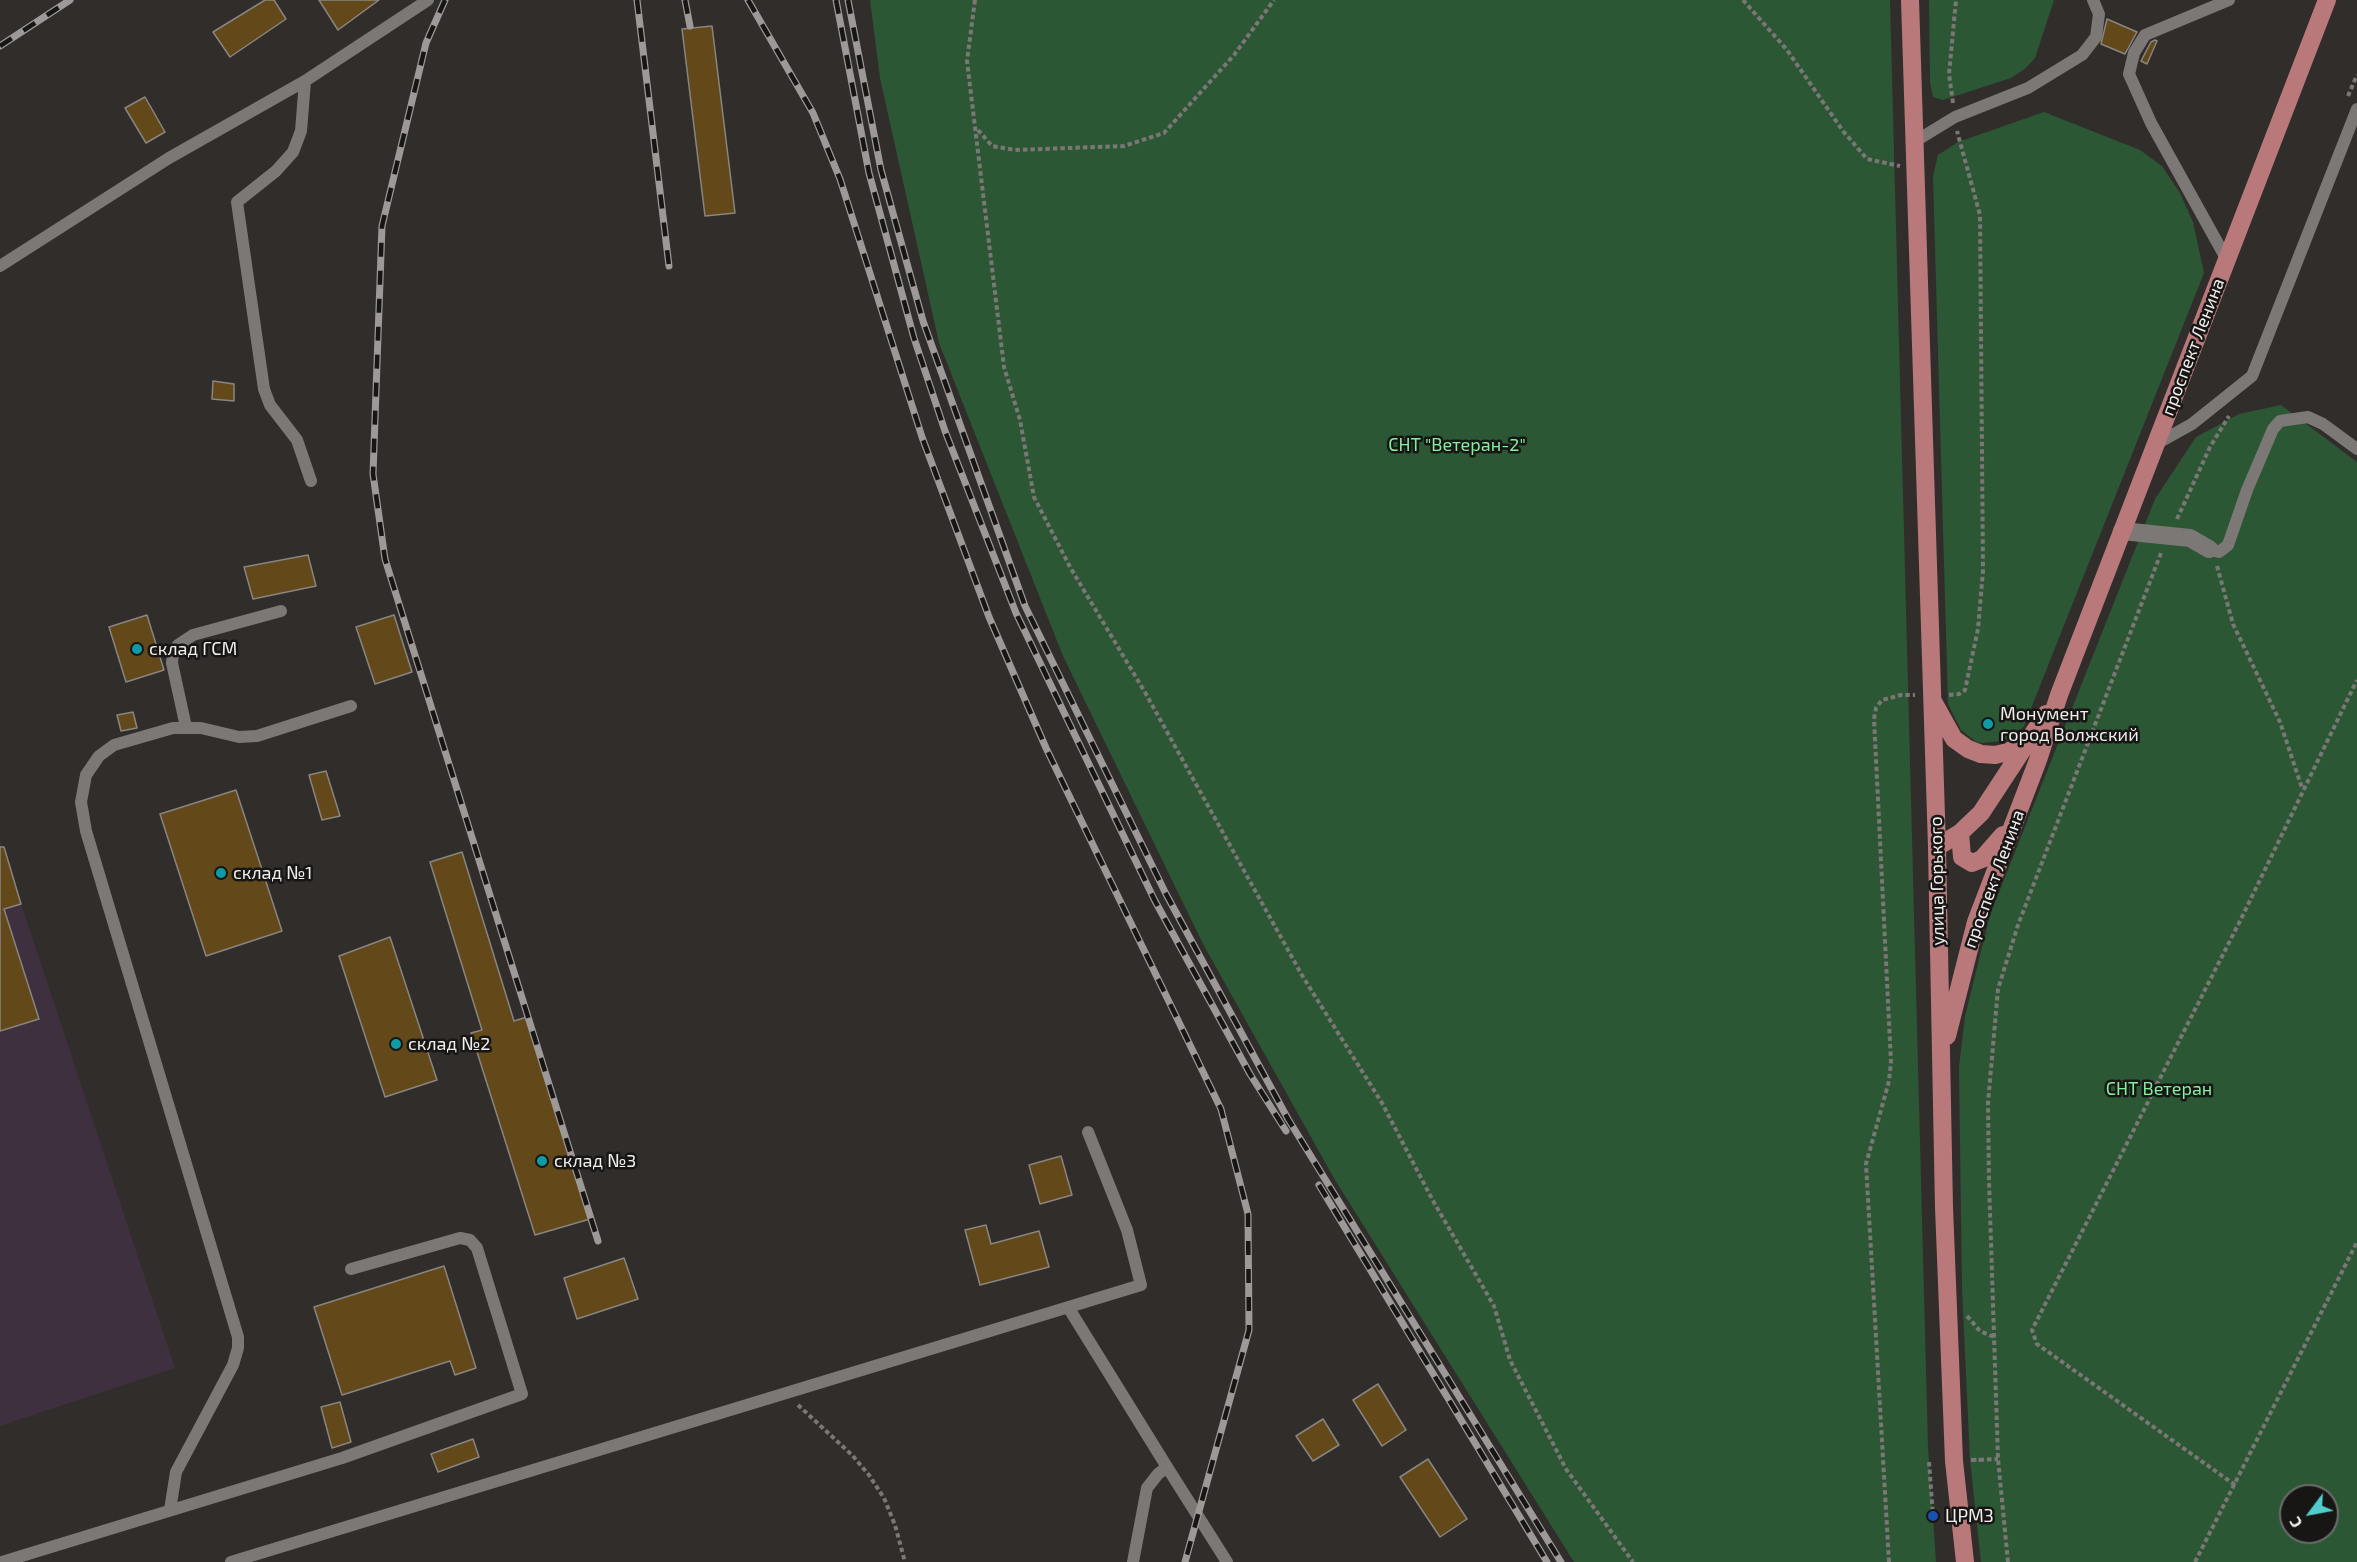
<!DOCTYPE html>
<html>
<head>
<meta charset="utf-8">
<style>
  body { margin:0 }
  #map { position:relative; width:2357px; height:1562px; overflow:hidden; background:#312d2b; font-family:"Exo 2",sans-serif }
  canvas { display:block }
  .north { position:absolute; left:2279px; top:1484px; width:60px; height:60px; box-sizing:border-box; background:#171615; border:2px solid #6e6c6b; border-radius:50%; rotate:238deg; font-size:16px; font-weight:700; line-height:24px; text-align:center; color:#f0edec }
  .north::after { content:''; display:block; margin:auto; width:21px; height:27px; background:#52cdcf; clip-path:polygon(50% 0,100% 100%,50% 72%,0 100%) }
</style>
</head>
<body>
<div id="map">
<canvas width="2357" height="1562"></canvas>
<div class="north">С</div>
</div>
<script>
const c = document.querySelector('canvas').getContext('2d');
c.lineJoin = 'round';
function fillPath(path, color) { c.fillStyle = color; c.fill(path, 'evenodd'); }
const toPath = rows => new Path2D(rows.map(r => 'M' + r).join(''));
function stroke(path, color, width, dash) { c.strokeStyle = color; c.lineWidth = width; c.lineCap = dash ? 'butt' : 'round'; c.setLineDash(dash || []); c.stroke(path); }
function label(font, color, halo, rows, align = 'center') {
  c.font = font + ' "Exo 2",sans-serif'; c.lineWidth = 5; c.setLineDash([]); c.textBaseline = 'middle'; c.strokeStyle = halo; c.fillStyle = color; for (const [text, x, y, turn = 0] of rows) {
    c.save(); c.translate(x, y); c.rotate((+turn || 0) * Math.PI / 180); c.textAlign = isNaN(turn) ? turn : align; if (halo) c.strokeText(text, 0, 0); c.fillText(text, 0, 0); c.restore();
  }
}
const industrial = toPath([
  [0,840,175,1368,0,1426]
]);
const green = toPath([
  [870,0,1890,0,1928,1446,1936,1562,1574,1562,1335,1180,1203,944,1063,656,939,343,880,78],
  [1929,0,2054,0,2035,58,2026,68,2011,78,1943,100,1933,97,1930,82],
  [2044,112,2140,150,2162,166,2180,193,2193,222,2204,273,2024,726,2015,736,2002,741,1982,743,1975,741,1961,730,1948,704,1933,176,1938,155,1958,142],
  [2281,405,2357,462,2357,1562,1981,1562,1970,1460,1962,1289,1959,1067,1965,1016,1990,915,2155,499,2196,437,2239,414],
  [2291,1496,2327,1496,2327,1532,2291,1532]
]);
const building = toPath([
  [265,0,274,0,286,19,230,57,213,32,265,0],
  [319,0,379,0,338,30,319,0],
  [2107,19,2137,32,2125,54,2101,44,2107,19],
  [712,26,735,213,705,216,682,29,712,26],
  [2155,40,2157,41,2147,64,2141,61,2151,42,2155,40],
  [145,97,165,132,146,143,125,108,145,97],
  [213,381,234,384,234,401,212,399,213,381],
  [308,555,316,586,253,599,244,567,308,555],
  [147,615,164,670,126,682,109,627,147,615],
  [394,615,412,672,375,684,356,627,394,615],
  [133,712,137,728,121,731,117,715,133,712],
  [326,771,340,816,322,820,309,775,326,771],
  [236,790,282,931,206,956,160,814,236,790],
  [0,847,4,847,21,904,4,909,39,1019,0,1031,0,847],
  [462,852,514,1021,527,1017,590,1219,535,1235,471,1033,482,1030,430,862,462,852],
  [390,937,437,1080,385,1097,339,956,390,937],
  [1061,1156,1072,1195,1040,1204,1029,1165,1061,1156],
  [986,1225,991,1244,1039,1231,1049,1267,980,1285,965,1230,986,1225],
  [624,1258,638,1299,577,1319,564,1278,624,1258],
  [444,1266,476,1368,455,1375,450,1361,342,1395,314,1307,444,1266],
  [1378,1384,1406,1430,1382,1446,1353,1400,1378,1384],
  [340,1402,351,1442,332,1448,321,1407,340,1402],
  [1323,1419,1339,1445,1313,1461,1296,1436,1323,1419],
  [473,1439,479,1457,438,1472,431,1454,473,1439],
  [1428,1459,1467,1519,1440,1537,1400,1477,1428,1459]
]);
const path = toPath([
  [975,0,967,61,1004,367,1020,420,1034,497,1070,567,1146,694,1303,977,1382,1103,1432,1199,1494,1306,1510,1360,1566,1469,1633,1562],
  [1743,0,1787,50,1843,131,1867,159,1900,166],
  [2348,96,2357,75],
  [1953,103,1949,74,1956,0],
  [978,130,992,146,1015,150,1124,146,1164,133,1234,55,1274,0],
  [2177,519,2210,447,2229,416],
  [2217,566,2233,624,2280,722,2302,788],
  [1949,695,1959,694,1965,690,1978,629,1983,571,1980,215,1957,131],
  [1967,1316,1980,1331,1994,1337],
  [798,1405,852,1455,869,1475,884,1498,895,1525,905,1562],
  [1983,1460,1970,1460,1998,1459],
  [1929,1462,1933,1516],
  [2235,1485,2037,1344,2032,1330,2240,921,2357,680],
  [1889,1562,1866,1164,1889,1081,1891,1062,1874,719,1876,708,1882,700,1901,695,1915,695],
  [2008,1562,1998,1459,1989,1181,1988,1103,1998,989,2018,925,2161,553],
  [2195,1562,2357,1242]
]);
const lane = toPath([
  [305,81,301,131,293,152,276,171,237,202,264,389,270,405,297,440,311,481],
  [1914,142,1955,117,2028,88,2082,55,2096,37,2099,14,2093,0],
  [2227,260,2151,123,2129,74,2134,53,2145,35,2229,0],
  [0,266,169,158,305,81,428,0],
  [2156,444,2192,424,2252,376,2357,109],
  [2209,549,2219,552,2228,545,2247,490,2273,429,2280,421,2308,417,2323,424,2357,449],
  [186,727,172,663,173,652,178,645,193,635,281,611],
  [1068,1307,1167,1467],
  [170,1510,176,1472,233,1365,238,1348,238,1337,86,831,81,802,86,775,99,756,114,745,173,728,201,728,239,737,257,736,351,706],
  [2,1562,342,1458,522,1394,477,1248,470,1240,460,1238,351,1269],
  [231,1562,1141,1285,1127,1230,1088,1132],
  [1133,1562,1147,1488,1158,1474,1167,1467,1227,1562]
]);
const street = toPath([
  [2122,531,2190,538,2209,549]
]);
const primary = toPath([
  [1910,0,1937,847,1944,1207,1954,1461,1965,1562],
  [1934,703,1954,739,1968,749,1981,754,1995,755,2008,752,2027,740],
  [1960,833,1962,857,1972,863,1982,859,2003,835],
  [1937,847,1960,833,1981,813,2046,714],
  [1947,1036,1976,922,2038,760,2059,695,2327,0]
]);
const rail = toPath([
  [445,0,426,43,382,226,373,474,385,559,598,1241],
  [637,0,669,266],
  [685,0,690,26],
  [748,0,813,113,840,179,922,437,989,617,1046,748,1221,1109,1248,1214,1249,1330,1185,1562],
  [836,0,869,173,914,338,945,431,1016,613,1155,901,1250,1074,1286,1131],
  [848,0,881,170,923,321,1025,606,1166,894,1288,1119,1561,1562],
  [0,46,70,0],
  [1319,1185,1547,1562]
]);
const markers = [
  [137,649,6,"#0f9aa8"],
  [1988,724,6,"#0f9aa8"],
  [221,873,6,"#0f9aa8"],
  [396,1044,6,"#0f9aa8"],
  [542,1161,6,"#0f9aa8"],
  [1933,1516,6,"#1a4fb4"]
];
const streetNames = [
  ["проспект Ленина",2193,347,-69],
  ["проспект Ленина",1994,879,-70],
  ["улица Горького",1937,881,-91]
];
const parkNames = [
  ["СНТ \"Ветеран-2\"",1457,445],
  ["СНТ Ветеран",2159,1089]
];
const poiNames = [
  ["склад ГСМ",149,649],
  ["Монумент",2000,714],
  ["город Волжский",2000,735],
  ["склад №1",233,873],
  ["склад №2",408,1044],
  ["склад №3",554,1161],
  ["ЦРМЗ",1945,1516]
];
fillPath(industrial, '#3e303e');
fillPath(green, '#2b5735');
fillPath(building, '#634819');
stroke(building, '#888582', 1.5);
stroke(path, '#7b7775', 4, [4.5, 3]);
stroke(lane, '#7c7875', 12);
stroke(street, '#7c7875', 18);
stroke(primary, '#b9797b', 18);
stroke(rail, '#9d9998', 7);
stroke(rail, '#171615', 4.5, [14]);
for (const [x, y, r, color] of markers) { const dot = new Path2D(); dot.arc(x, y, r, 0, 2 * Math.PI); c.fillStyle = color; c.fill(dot); stroke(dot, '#171615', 2); }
label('18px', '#f0edec', '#171615', streetNames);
label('18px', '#84ef9d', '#171615', parkNames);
label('18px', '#f0edec', '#171615', poiNames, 'left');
</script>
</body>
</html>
